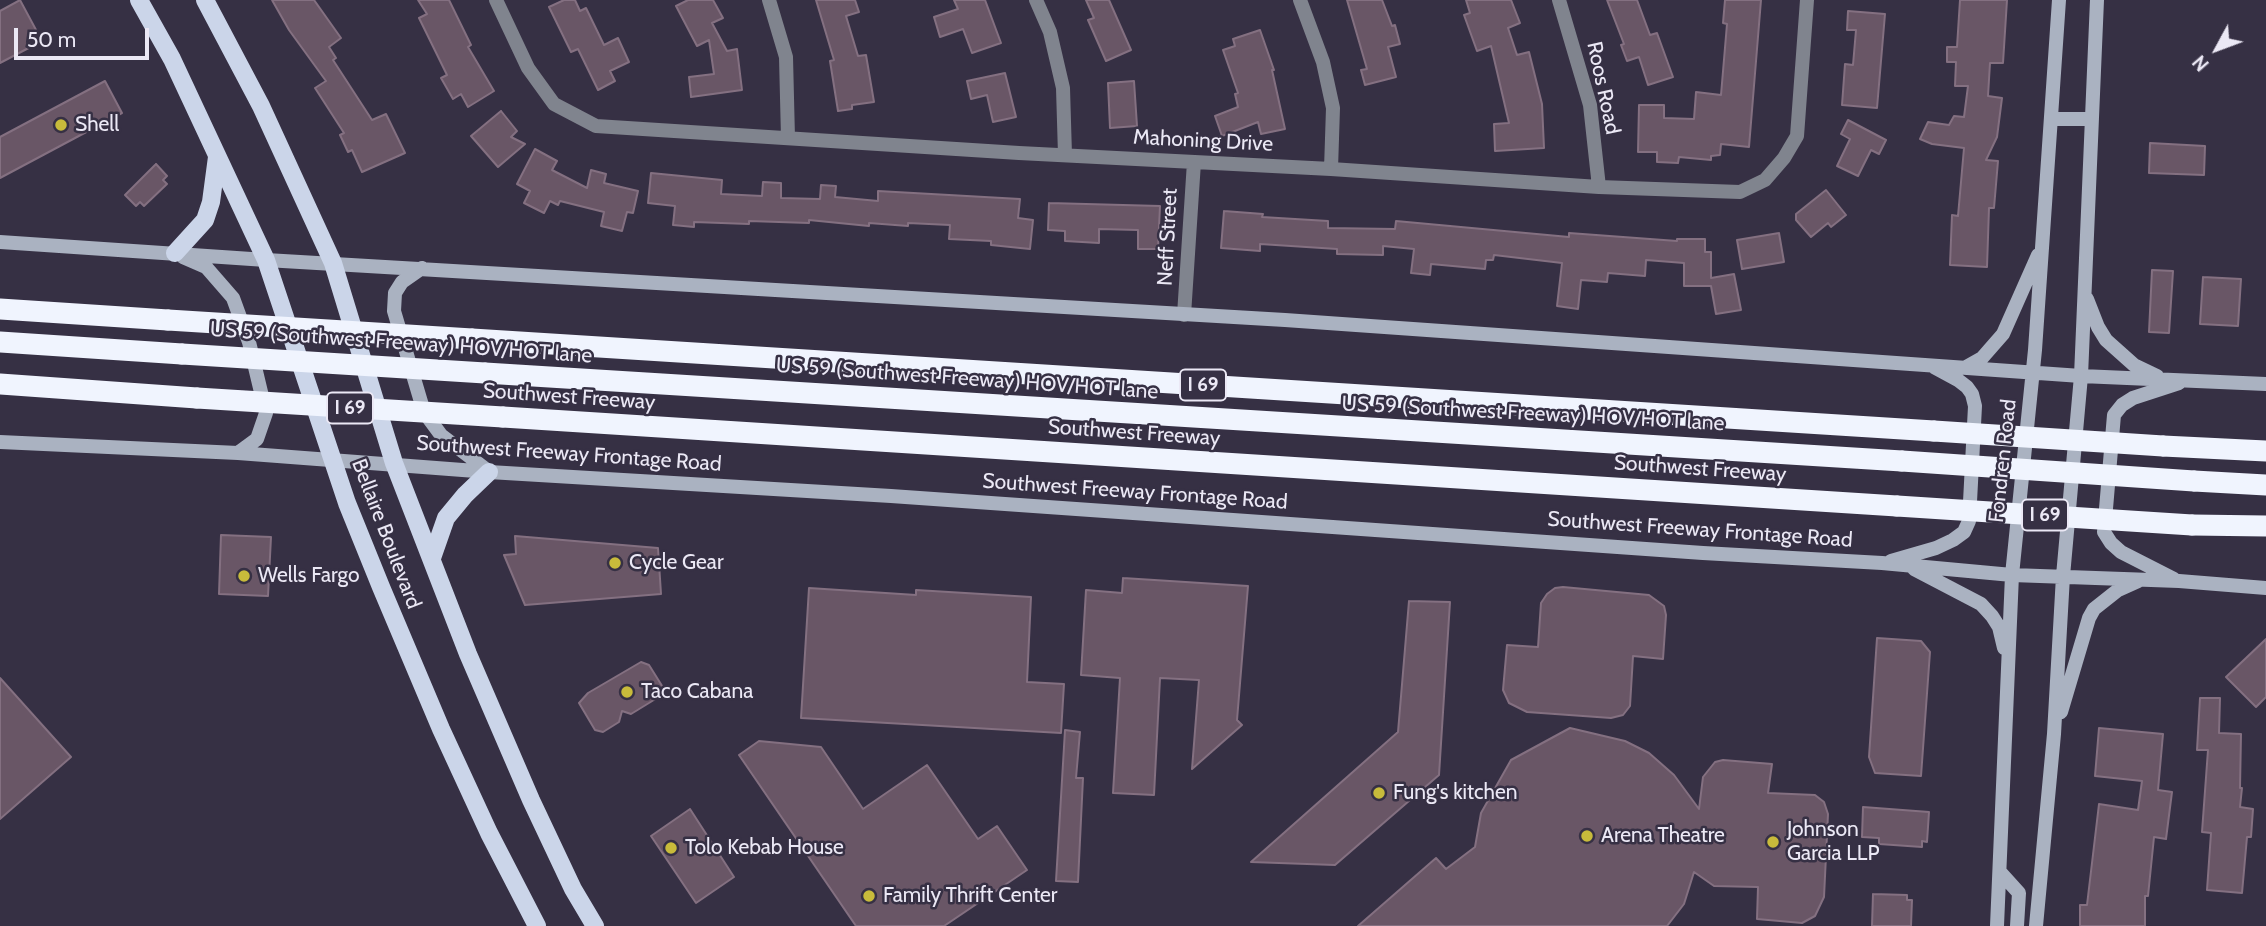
<!DOCTYPE html>
<html>
<head>
<meta charset="utf-8">
<style>
  body { margin:0 }
  #map { position:relative; width:2266px; height:926px; overflow:hidden; background:#363044; font-family:Cabin,sans-serif }
  canvas { display:block }
  .north { position:absolute; left:2182px; top:14px; width:70px; height:70px; -webkit-text-stroke:5px #363044; paint-order:stroke; rotate:229deg; font-size:19px; font-weight:700; line-height:28px; text-align:center; color:#ebe8f5 }
  .north::after { content:''; display:block; margin:auto; width:24px; height:32px; background:#ebe8f5; clip-path:polygon(50% 0,100% 100%,50% 72%,0 100%) }
  .scale { position:absolute; left:14px; top:28px; width:135px; height:32px; box-sizing:border-box; border:4px solid #ebe8f5; border-top:0; padding-left:9px; font-size:21px; line-height:24px; white-space:nowrap; color:#ebe8f5; -webkit-text-stroke:5px #363044; paint-order:stroke }
</style>
</head>
<body>
<div id="map">
<canvas width="2266" height="926"></canvas>
<div class="north">N</div>
<div class="scale">50 m</div>
</div>
<script>
const c = document.querySelector('canvas').getContext('2d');
c.lineJoin = 'round';
function fillPath(path, color) { c.fillStyle = color; c.fill(path, 'evenodd'); }
const toPath = rows => new Path2D(rows.map(r => 'M' + r).join(''));
function stroke(path, color, width, dash) { c.strokeStyle = color; c.lineWidth = width; c.lineCap = dash ? 'butt' : 'round'; c.setLineDash(dash || []); c.stroke(path); }
function label(font, color, halo, rows, align = 'center') {
  c.font = font + ' Cabin,sans-serif'; c.lineWidth = 5; c.setLineDash([]); c.textBaseline = 'middle'; c.strokeStyle = halo; c.fillStyle = color; for (const [text, x, y, turn = 0] of rows) {
    c.save(); c.translate(x, y); c.rotate((+turn || 0) * Math.PI / 180); c.textAlign = isNaN(turn) ? turn : align; if (halo) c.strokeText(text, 0, 0); c.fillText(text, 0, 0); c.restore();
  }
}
const building = toPath([
  [20,0,42,41,0,63,0,11,20,0],
  [272,0,314,0,341,38,329,47,336,58,333,60,372,120,386,114,405,153,362,172,352,150,348,152,340,135,344,133,315,88,326,81,289,30,272,0],
  [418,0,449,0,471,45,468,47,494,91,468,107,461,94,453,99,441,78,447,75,419,18,427,14,418,0],
  [564,0,575,0,580,11,586,8,604,45,618,38,629,62,610,71,615,81,598,90,578,49,571,52,549,7,564,0],
  [688,0,713,0,723,18,712,23,727,51,737,49,742,90,691,97,689,77,714,74,709,40,697,46,676,6,688,0],
  [816,0,855,0,859,12,846,16,858,56,866,55,874,102,852,105,852,109,838,111,830,61,834,60,816,0],
  [954,0,985,0,1001,43,972,53,963,29,940,37,934,17,958,9,954,0],
  [1086,0,1109,0,1131,50,1106,61,1088,20,1094,18,1086,0],
  [1347,0,1382,0,1392,26,1395,25,1400,44,1388,47,1396,77,1365,85,1361,70,1367,69,1347,0],
  [1466,0,1511,0,1520,23,1508,28,1517,55,1529,52,1542,104,1544,148,1495,151,1494,124,1509,123,1491,46,1477,51,1464,15,1470,13,1466,0],
  [1607,0,1637,0,1650,35,1657,33,1673,77,1648,85,1639,57,1627,61,1621,45,1624,44,1607,0],
  [1725,0,1761,0,1749,147,1721,144,1720,155,1711,156,1711,160,1679,157,1678,163,1657,162,1657,152,1638,152,1639,105,1664,105,1664,118,1694,119,1696,92,1721,95,1727,24,1723,23,1725,0],
  [1960,0,2007,0,2003,63,1990,63,1988,96,2002,98,1997,137,1986,160,1998,161,1994,208,1989,208,1987,267,1950,265,1952,215,1958,216,1964,148,1932,144,1920,139,1928,122,1949,125,1954,116,1964,117,1968,86,1955,86,1956,62,1947,62,1947,47,1957,47,1960,0],
  [1848,11,1885,14,1877,108,1842,105,1845,64,1853,65,1856,30,1847,30,1848,11],
  [1260,30,1274,70,1272,70,1285,129,1261,134,1258,122,1222,136,1215,116,1238,107,1235,94,1238,93,1223,50,1235,46,1233,39,1260,30],
  [1005,73,1016,117,993,122,987,95,971,99,967,81,1005,73],
  [105,81,122,113,0,178,0,137,105,81],
  [1134,81,1137,126,1110,128,1108,83,1134,81],
  [501,111,517,131,511,137,525,144,498,167,471,136,501,111],
  [1848,120,1886,140,1879,154,1871,150,1858,176,1837,166,1850,139,1841,134,1848,120],
  [2150,143,2205,146,2204,175,2149,173,2150,143],
  [535,149,557,161,552,170,587,188,591,170,606,174,604,183,638,191,633,213,627,212,622,231,601,226,604,212,560,201,558,205,550,201,544,213,524,203,530,191,517,184,535,149],
  [156,164,167,176,163,180,167,184,144,206,140,202,136,206,125,195,156,164],
  [651,173,722,180,721,194,762,196,763,182,781,183,781,198,820,199,821,185,836,186,835,197,878,201,878,191,1020,199,1018,218,1033,220,1030,249,991,245,991,241,949,239,950,225,908,223,908,226,869,223,869,226,809,220,809,223,749,221,749,224,694,222,694,227,673,225,675,206,648,203,651,173],
  [1826,190,1846,215,1831,227,1828,223,1811,237,1796,220,1796,214,1826,190],
  [1049,203,1160,206,1158,249,1138,249,1138,230,1099,229,1099,243,1065,241,1065,231,1048,230,1049,203],
  [1224,211,1263,214,1262,217,1328,221,1328,228,1395,229,1396,221,1569,237,1569,233,1677,241,1677,239,1705,239,1705,252,1711,252,1711,278,1734,274,1741,310,1716,314,1711,286,1684,286,1684,263,1646,260,1645,276,1608,273,1607,282,1581,280,1578,309,1557,306,1562,263,1494,255,1493,260,1486,260,1485,269,1431,264,1430,275,1411,273,1414,249,1383,246,1383,255,1337,254,1337,249,1260,244,1260,251,1221,248,1224,211],
  [1779,233,1784,262,1742,269,1737,240,1779,233],
  [2152,270,2173,271,2169,333,2149,332,2152,270],
  [2203,277,2241,279,2238,326,2200,324,2203,277],
  [221,535,271,537,268,596,219,594,221,535],
  [515,536,658,548,661,594,525,605,504,555,516,554,515,536],
  [1123,578,1248,586,1237,720,1242,725,1192,769,1199,680,1160,678,1154,795,1113,793,1120,678,1081,675,1086,590,1122,593,1123,578],
  [1563,587,1649,595,1664,606,1666,615,1663,659,1633,656,1630,706,1623,715,1611,718,1527,712,1509,703,1503,690,1507,645,1538,647,1541,603,1547,594,1555,588,1563,587],
  [809,588,916,595,916,590,1031,597,1027,682,1064,684,1061,733,801,718,809,588],
  [1409,601,1450,602,1439,775,1335,865,1251,862,1398,732,1409,601],
  [1877,638,1921,641,1930,652,1921,776,1875,773,1869,757,1877,638],
  [2266,639,2266,697,2256,707,2226,677,2266,639],
  [641,662,649,665,664,689,662,695,631,714,622,711,619,722,603,732,595,730,579,703,588,693,641,662],
  [0,678,71,757,0,819,0,678],
  [2200,698,2220,698,2219,733,2241,734,2240,788,2242,788,2240,807,2253,809,2251,837,2247,837,2242,893,2207,890,2211,833,2202,832,2208,750,2197,750,2200,698],
  [1570,728,1625,741,1649,753,1674,775,1699,809,1703,777,1715,762,1723,760,1772,764,1768,793,1815,795,1824,802,1828,814,1824,897,1815,916,1802,923,1757,919,1758,887,1714,886,1694,872,1684,904,1667,926,1358,926,1436,858,1446,869,1475,847,1481,813,1511,760,1570,728],
  [2099,728,2163,734,2158,790,2172,792,2166,839,2154,837,2148,896,2145,896,2145,926,2080,926,2080,905,2087,905,2099,804,2138,810,2142,781,2095,776,2099,728],
  [1065,730,1080,732,1076,778,1083,778,1078,882,1056,881,1065,730],
  [759,741,821,747,863,809,927,765,978,839,997,826,1027,870,944,926,856,926,739,755,759,741],
  [1863,807,1929,812,1927,842,1922,841,1922,847,1879,844,1879,838,1862,837,1863,807],
  [690,809,734,877,696,903,651,836,690,809],
  [1873,894,1907,895,1907,900,1912,900,1911,926,1872,926,1873,894]
]);
const minor = toPath([
  [496,0,528,68,554,104,596,126,1019,153,1331,169,1599,187,1740,192,1765,180,1784,158,1797,136,1807,0],
  [769,0,786,57,788,138],
  [1036,0,1050,32,1063,88,1065,155],
  [1300,0,1323,62,1333,108,1331,169],
  [1559,0,1590,105,1599,187],
  [1184,315,1194,162]
]);
const secondary = toPath([
  [2053,119,2092,119],
  [0,242,266,260,1285,320,2081,376,2266,384],
  [183,257,206,267,233,298,249,342,266,413,257,439,238,453],
  [422,268,402,282,395,293,394,311,424,412,441,435,487,470],
  [2087,299,2098,327,2106,340,2134,365,2157,376],
  [1966,367,1982,358,2003,334,2038,255],
  [0,442,238,453,489,472,891,496,1703,553,1882,563,2012,575,2179,581,2266,588],
  [1891,561,1936,548,1953,540,1964,532,1969,521,1975,406,1972,394,1967,387,1958,380,1934,367],
  [1914,569,1981,604,1992,616,1999,627,2004,648],
  [2174,579,2121,552,2111,543,2104,532,2114,415,2122,405,2133,398,2179,383],
  [2061,712,2089,618,2094,609,2118,590,2138,581],
  [2000,872,2019,893,2017,926],
  [1997,926,2012,575,2035,350,2059,0],
  [2036,926,2054,734,2063,576,2081,376,2097,0]
]);
const primary = toPath([
  [139,0,172,59,266,260,347,503,381,587,441,729,489,833,537,926],
  [205,0,261,106,333,263,394,463,468,654,531,800,573,889,595,926],
  [175,253,205,220,211,202,217,157],
  [432,558,446,518,465,495,489,472]
]);
const motorway = toPath([
  [0,309,168,320],
  [472,339,1934,431],
  [0,342,182,354],
  [485,373,1902,461],
  [0,384,197,398],
  [503,417,1897,506],
  [2163,446,2266,451],
  [2194,481,2266,485],
  [2192,525,2266,526]
]);
const motorwayBridge = toPath([
  [168,320,472,339],
  [182,354,485,373],
  [197,398,503,417],
  [1934,431,2163,446],
  [1902,461,2194,481],
  [1897,506,2192,525]
]);
const markers = [
  [61,125,7,"#c8bb3b"],
  [615,563,7,"#c8bb3b"],
  [244,576,7,"#c8bb3b"],
  [627,692,7,"#c8bb3b"],
  [1379,793,7,"#c8bb3b"],
  [1587,836,7,"#c8bb3b"],
  [1773,842,7,"#c8bb3b"],
  [671,848,7,"#c8bb3b"],
  [869,896,7,"#c8bb3b"]
];
const shields = [
  [1203,385,46],
  [350,408,46],
  [2045,515,46]
];
const shieldNames = [
  ["I 69",1203,385],
  ["I 69",350,408],
  ["I 69",2045,515]
];
const streetNames = [
  ["Roos Road",1603,88,78],
  ["Mahoning Drive",1203,141,3],
  ["Neff Street",1168,237,-87],
  ["US 59 (Southwest Freeway) HOV/HOT lane",401,343,4],
  ["US 59 (Southwest Freeway) HOV/HOT lane",967,379,4],
  ["Southwest Freeway",569,397,4],
  ["US 59 (Southwest Freeway) HOV/HOT lane",1533,414,3],
  ["Southwest Freeway",1134,433,4],
  ["Southwest Freeway Frontage Road",569,454,4],
  ["Fondren Road",2003,461,-84],
  ["Southwest Freeway",1700,469,4],
  ["Southwest Freeway Frontage Road",1135,492,4],
  ["Southwest Freeway Frontage Road",1700,530,4],
  ["Bellaire Boulevard",386,534,69]
];
const poiNames = [
  ["Shell",75,125],
  ["Cycle Gear",629,563],
  ["Wells Fargo",258,576],
  ["Taco Cabana",641,692],
  ["Fung's kitchen",1393,793],
  ["Johnson",1787,830],
  ["Garcia LLP",1787,854],
  ["Arena Theatre",1601,836],
  ["Tolo Kebab House",685,848],
  ["Family Thrift Center",883,896]
];
fillPath(building, '#695666');
stroke(building, '#847081', 2);
stroke(minor, '#80848e', 14);
stroke(secondary, '#aab2c1', 14);
stroke(primary, '#cbd5e9', 18);
stroke(motorway, '#f0f4fe', 21);
stroke(motorwayBridge, '#f0f4fe', 21);
for (const [x, y, r, color] of markers) { const dot = new Path2D(); dot.arc(x, y, r, 0, 2 * Math.PI); c.fillStyle = color; c.fill(dot); stroke(dot, '#363044', 2.5); }
for (const [x, y, w] of shields) { const box = new Path2D(); box.roundRect(x - w / 2, y - 15.5, w, 31, 5); c.fillStyle = '#363044'; c.fill(box); stroke(box, '#ebe8f5', 2); }
label('bold 19px', '#ebe8f5', null, shieldNames);
label('21px', '#ebe8f5', '#363044', streetNames);
label('21px', '#ebe8f5', '#363044', poiNames, 'left');
</script>
</body>
</html>
